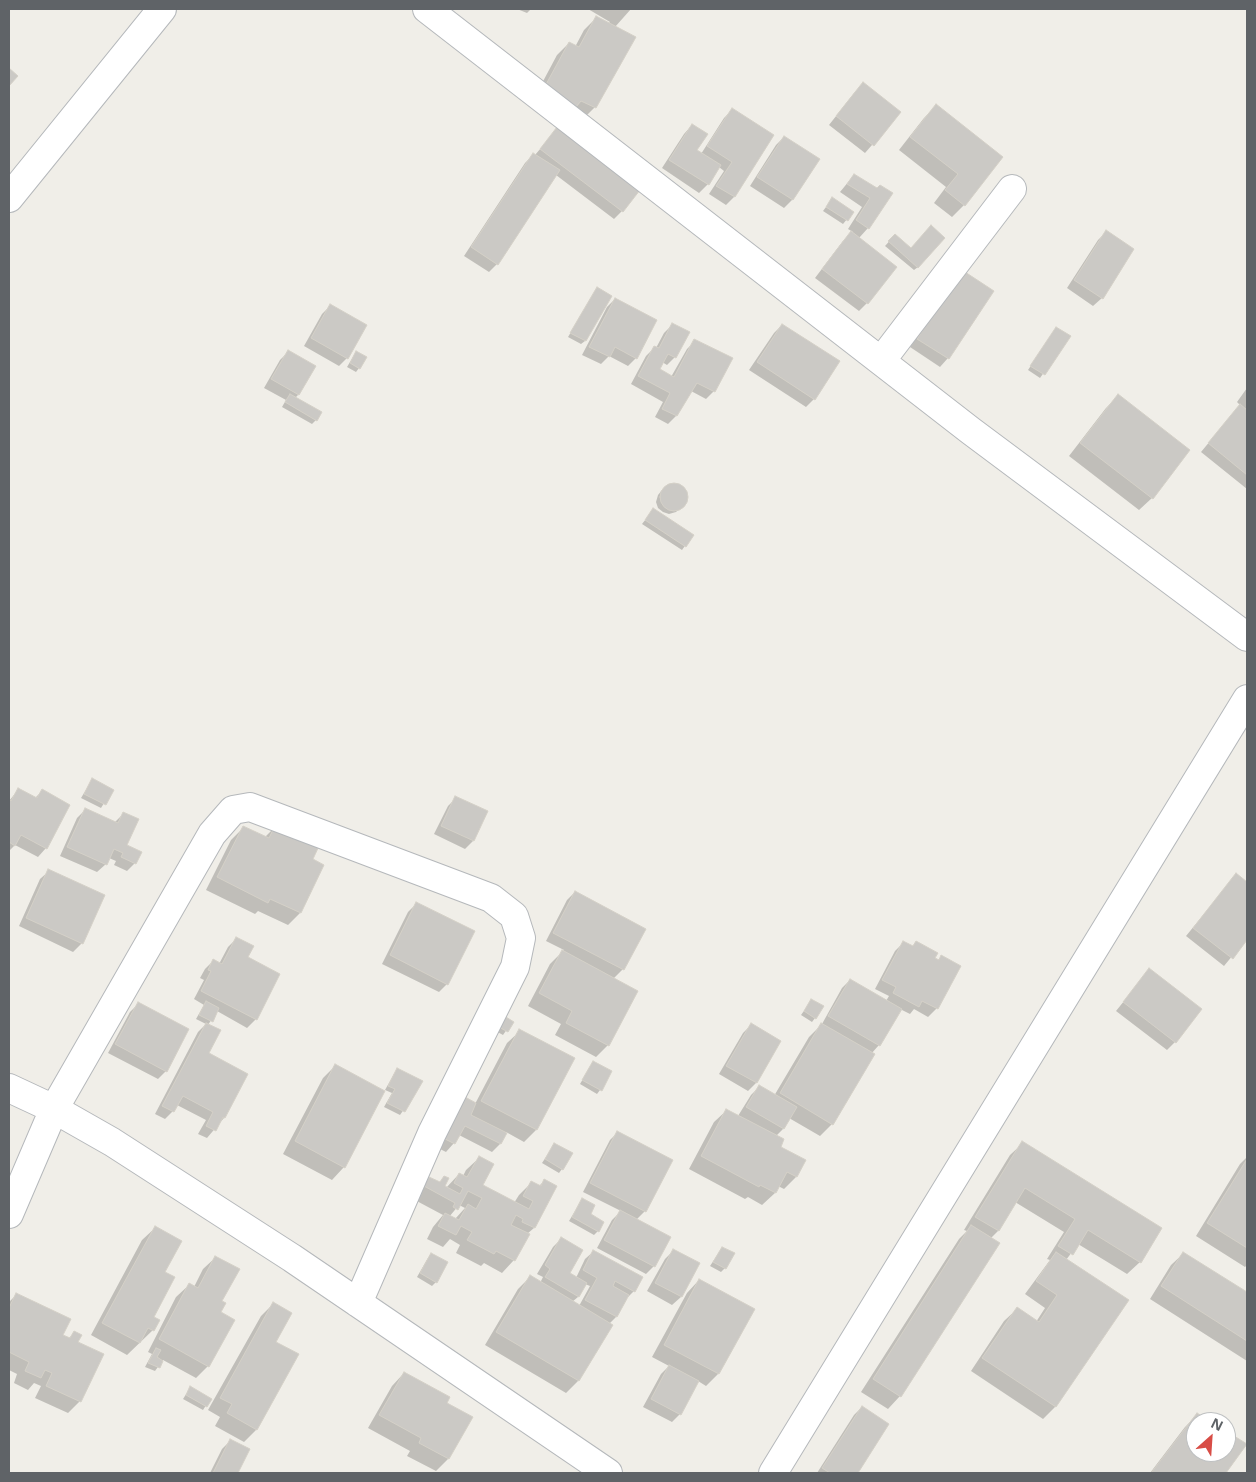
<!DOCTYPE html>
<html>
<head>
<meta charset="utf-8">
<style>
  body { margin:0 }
  #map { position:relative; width:1256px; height:1482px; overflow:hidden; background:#f0eee8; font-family:"Open Sans",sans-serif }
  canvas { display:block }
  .frame { position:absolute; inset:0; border:10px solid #5f6367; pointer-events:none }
  .north { position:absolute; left:1186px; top:1412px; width:50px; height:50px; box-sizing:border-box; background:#fff; border:1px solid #bfc1c2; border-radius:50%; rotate:26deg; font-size:14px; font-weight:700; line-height:20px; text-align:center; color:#5f6367 }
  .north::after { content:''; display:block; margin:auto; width:18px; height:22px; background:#d84d46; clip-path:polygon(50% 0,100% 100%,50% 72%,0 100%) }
</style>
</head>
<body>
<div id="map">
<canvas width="1256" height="1482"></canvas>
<div class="frame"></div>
<div class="north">N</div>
</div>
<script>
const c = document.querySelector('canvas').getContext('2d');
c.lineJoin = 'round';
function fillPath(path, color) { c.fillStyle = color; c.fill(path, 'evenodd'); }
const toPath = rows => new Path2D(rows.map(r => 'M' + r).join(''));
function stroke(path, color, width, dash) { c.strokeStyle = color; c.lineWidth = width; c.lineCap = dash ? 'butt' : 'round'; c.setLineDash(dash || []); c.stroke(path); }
const shadow = toPath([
  [517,9,531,9,527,13],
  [588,9,631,9,615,27,595,107,582,120,532,102,557,55,569,43,575,47,584,30,597,17,608,24,610,22],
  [855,92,900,113,865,153,829,125],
  [936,106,1002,157,964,205,952,217,934,203,946,187,899,150,924,118],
  [732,110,773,136,734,197,726,205,709,194,724,171,719,167,708,184,699,193,662,168,684,134,692,125,696,150,701,154,724,118],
  [557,129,622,211,614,219,556,175,497,264,489,272,464,256,525,163,533,155,535,155],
  [784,137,818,159,792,200,784,208,750,186,776,145],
  [854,175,877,189,868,228,859,238,867,303,859,311,815,278,843,241,853,232,848,229,862,207,840,192],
  [829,203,852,213,843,224,823,211],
  [1106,232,1102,298,1093,306,1067,288,1098,240],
  [895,235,911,249,918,267,914,270,885,246],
  [954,280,948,358,940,367,910,347],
  [597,289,610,296,585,341,581,344,568,337],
  [615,299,636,358,628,366,609,356,601,364,582,355,607,307],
  [330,306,347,358,339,366,304,346,322,314],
  [672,325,675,357,667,365,662,362,658,369,671,377,687,349,695,341,714,391,706,399,691,391,676,416,668,424,655,417,663,402,631,384,646,356,654,348,656,348,664,333],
  [782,325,814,399,806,407,749,370,774,333],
  [1056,328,1069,337,1040,378,1028,370],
  [288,352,298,395,295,398,316,420,312,424,282,407,286,400,264,388,280,360],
  [356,352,359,368,356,372,347,367],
  [1247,388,1247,424,1245,426,1247,428,1247,489,1201,452,1240,405,1237,402],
  [1118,396,1189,450,1152,498,1139,510,1069,456,1106,408],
  [673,484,680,485,685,490,686,496,685,503,676,512,669,514,663,512,658,508,656,502,658,495,662,490,667,485],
  [653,510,692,536,682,550,642,524],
  [92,780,112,790,101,808,81,798],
  [18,790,35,798,42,791,46,848,38,857,15,845,9,851,9,801],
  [456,798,487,812,473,841,465,849,434,834,448,806],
  [85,810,114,823,123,814,126,846,135,863,127,871,114,865,116,861,109,858,106,864,97,872,60,856,77,818],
  [276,826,312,859,300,913,288,925,258,911,255,914,206,890,231,840,243,828,264,838],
  [49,871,103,896,82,943,73,952,19,926,40,879],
  [1236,875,1247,883,1247,938,1224,966,1186,936],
  [575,892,623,969,613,979,608,1045,596,1057,555,1035,561,1024,528,1006,550,964,564,950,546,941,567,900],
  [416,904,447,984,439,992,382,964,408,912],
  [236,939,246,958,278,974,256,1019,247,1028,217,1011,208,1025,207,1053,247,1074,224,1118,207,1138,198,1134,206,1120,177,1105,173,1111,165,1119,155,1114,198,1032,206,1024,196,1019,204,1005,194,999,204,980,200,978,205,969,213,961,219,964,228,947],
  [916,942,933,958,937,961,941,957,959,966,937,1008,928,1017,914,1009,910,1014,900,1009,879,1045,871,1054,832,1124,820,1136,789,1118,783,1129,776,1136,779,1147,804,1161,796,1177,784,1189,778,1186,775,1193,762,1205,748,1197,745,1199,689,1169,714,1122,727,1110,738,1116,751,1095,759,1087,774,1096,809,1037,822,1024,842,988,850,980,886,1001,889,996,875,989,895,951,903,943,912,947],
  [1149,970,1175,1042,1167,1050,1116,1011],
  [811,1001,815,1018,812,1022,801,1015],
  [138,1004,166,1071,158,1079,108,1053,130,1012],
  [512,1022,503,1035,492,1029],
  [751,1025,780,1042,756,1083,748,1091,719,1074,743,1033],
  [520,1031,573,1059,536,1130,524,1142,506,1132,500,1144,492,1152,459,1135,454,1143,446,1152,436,1147,475,1104,507,1043],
  [593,1062,600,1090,597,1094,580,1084],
  [335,1066,344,1167,332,1180,283,1154,323,1078],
  [398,1070,409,1102,400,1115,384,1107,392,1093,385,1090,394,1074],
  [618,1132,672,1160,645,1211,636,1220,654,1266,646,1274,597,1248,612,1220,621,1211,583,1192,610,1140],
  [1023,1143,1140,1262,1127,1274,1078,1244,1066,1260,1127,1301,1055,1407,1043,1419,971,1371,1004,1321,1017,1309,1036,1322,1045,1308,1025,1294,1050,1260,1047,1259,1064,1232,1015,1202,998,1231,990,1239,900,1396,888,1409,861,1392,959,1239,967,1231,964,1230,1010,1155],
  [554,1145,562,1169,559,1173,542,1163],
  [1247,1157,1247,1265,1245,1267,1196,1236,1240,1164],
  [479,1158,482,1186,514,1203,519,1195,531,1183,539,1186,544,1181,556,1187,534,1228,527,1234,514,1260,502,1273,484,1263,481,1266,456,1253,460,1245,450,1239,443,1247,427,1239,433,1227,443,1215,413,1199,417,1191,429,1178,439,1183,444,1177,443,1186,446,1188,459,1174,463,1176,466,1170],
  [459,1205,465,1208,455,1219,449,1217],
  [582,1200,598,1231,594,1235,569,1221],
  [155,1228,163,1272,152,1317,153,1330,127,1355,91,1335,142,1240],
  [561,1239,568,1273,576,1278,585,1259,594,1251,634,1291,626,1299,616,1317,609,1324,611,1325,578,1381,566,1393,485,1345,518,1289,530,1277,540,1283,543,1277,537,1274,553,1247],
  [585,1284,590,1286,579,1306,572,1302,578,1297],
  [722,1248,725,1268,721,1272,710,1266],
  [673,1251,698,1264,681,1297,672,1305,647,1291,665,1259],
  [1184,1253,1247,1294,1247,1361,1150,1299,1171,1265],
  [431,1254,436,1282,432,1286,417,1277,428,1258],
  [216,1257,221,1302,208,1366,196,1378,163,1360,155,1371,145,1367,152,1354,148,1352,176,1297,189,1285,194,1287,203,1269],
  [699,1280,753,1309,718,1374,706,1386,698,1381,680,1414,672,1422,643,1407,661,1374,669,1366,652,1357,687,1293],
  [16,1295,62,1336,68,1339,74,1333,77,1343,80,1401,68,1413,35,1398,41,1386,34,1383,28,1390,14,1383,17,1374,9,1370,9,1302],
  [273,1304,274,1342,297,1355,256,1430,244,1442,215,1426,220,1417,208,1410,261,1316],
  [404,1373,445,1403,471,1418,448,1459,436,1471,407,1456,410,1451,368,1428,392,1386],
  [190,1388,210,1399,203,1410,183,1399],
  [862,1407,888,1424,856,1473,817,1473,854,1415],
  [1197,1415,1209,1422,1196,1422,1196,1452,1226,1452,1226,1433,1246,1445,1225,1473,1150,1473,1185,1427],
  [230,1441,248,1450,237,1473,210,1473,222,1449]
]);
const building = toPath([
  [596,16,636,37,596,108,581,101,576,107,543,90,569,42,579,47,596,16],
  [9,68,18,76,9,86,9,68],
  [863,82,901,112,874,146,836,116,863,82],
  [936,104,1003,157,965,206,945,190,958,174,910,137,936,104],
  [732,108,774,135,735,197,716,186,732,162,707,146,732,108],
  [692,124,708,134,697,150,721,165,709,185,669,160,692,124],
  [557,127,640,190,623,212,540,149,557,127],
  [784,136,820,159,793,200,757,177,784,136],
  [533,153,560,170,498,265,471,247,533,153],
  [854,174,877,188,880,185,893,193,869,229,856,220,870,198,847,184,854,174],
  [832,197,854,212,848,221,826,207,832,197],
  [931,225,945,238,918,268,888,241,895,234,911,248,931,225],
  [1106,230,1134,249,1103,299,1074,280,1106,230],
  [851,231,897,267,868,304,822,269,851,231],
  [962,270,994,291,949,359,917,339,962,270],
  [597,287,612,296,586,341,570,333,597,287],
  [615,298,657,320,637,359,615,347,610,357,589,347,615,298],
  [330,304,367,325,348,359,311,338,330,304],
  [672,323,690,332,676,358,668,354,660,369,672,376,674,377,694,339,733,358,715,392,697,383,677,416,662,409,670,393,638,376,654,346,659,348,672,323],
  [782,324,840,361,815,400,757,362,782,324],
  [1056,327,1071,336,1045,375,1030,366,1056,327],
  [288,350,316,366,299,395,271,379,288,350],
  [356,351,367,357,360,369,350,363,356,351],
  [290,394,322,412,317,421,285,402,290,394],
  [1118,394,1190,450,1153,499,1080,443,1118,394],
  [1240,404,1247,410,1247,475,1208,443,1240,404],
  '660 497a14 14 0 1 1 28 0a14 14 0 1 1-28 0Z',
  [653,508,694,535,686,547,645,520,653,508],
  [92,778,114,790,106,805,84,794,92,778],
  [18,788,37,798,42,789,70,805,47,849,21,835,15,846,9,842,9,799,11,801,18,788],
  [455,796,488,811,474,841,441,826,455,796],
  [85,808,118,823,123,812,139,819,127,845,142,852,136,864,121,857,123,853,114,849,107,865,67,847,85,808],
  [276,824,319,846,313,859,324,865,301,913,270,899,268,903,217,877,243,826,269,838,276,824],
  [48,869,105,895,83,944,26,918,48,869],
  [1236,873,1247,882,1247,940,1233,959,1193,928,1236,873],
  [575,891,646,929,624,970,553,933,575,891],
  [416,902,475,931,448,985,390,955,416,902],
  [236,937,254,946,248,957,280,974,257,1020,201,991,211,971,208,970,213,959,222,964,236,937],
  [903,941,913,946,916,941,938,953,935,958,939,960,941,955,961,966,938,1009,922,1001,919,1007,893,993,896,987,882,980,903,941],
  [562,950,638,991,609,1046,566,1023,572,1011,539,993,562,950],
  [1149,968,1202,1009,1176,1043,1123,1002,1149,968],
  [850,979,902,1009,880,1046,828,1016,850,979],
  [811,999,824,1006,816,1019,804,1011,811,999],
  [206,1001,219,1008,213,1022,199,1015,206,1001],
  [138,1002,189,1029,167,1072,115,1044,138,1002],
  [501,1014,514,1022,508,1032,495,1025,501,1014],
  [206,1023,221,1030,209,1053,248,1074,225,1118,223,1117,216,1131,206,1126,213,1112,183,1096,174,1112,162,1106,206,1023],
  [751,1023,781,1041,757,1083,726,1066,751,1023],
  [821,1023,875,1054,833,1125,780,1093,821,1023],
  [519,1029,575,1058,537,1130,481,1101,519,1029],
  [593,1061,612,1071,602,1091,582,1080,593,1061],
  [335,1064,385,1091,345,1168,295,1141,335,1064],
  [397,1068,423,1081,405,1112,387,1103,395,1089,388,1086,397,1068],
  [759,1085,797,1107,784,1129,746,1107,759,1085],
  [465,1097,476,1103,471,1115,507,1133,501,1144,465,1126,455,1144,443,1138,465,1097],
  [726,1109,784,1139,781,1147,806,1160,797,1177,787,1172,776,1193,760,1185,759,1187,701,1156,726,1109],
  [617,1131,673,1160,646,1212,590,1183,617,1131],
  [1022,1141,1162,1228,1141,1263,1088,1230,1073,1255,1058,1246,1075,1219,1025,1188,999,1231,975,1217,1022,1141],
  [554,1143,573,1153,563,1170,545,1159,554,1143],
  [479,1156,494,1164,483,1185,529,1209,533,1201,523,1196,531,1181,541,1186,544,1179,557,1186,535,1228,522,1222,523,1219,516,1215,511,1225,530,1234,515,1261,496,1251,494,1254,467,1240,472,1232,461,1226,456,1235,438,1226,445,1213,459,1220,468,1204,476,1209,482,1198,468,1191,458,1210,453,1207,455,1203,424,1186,429,1177,440,1182,444,1176,449,1178,445,1186,460,1194,463,1188,454,1183,459,1173,467,1177,479,1156],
  [1247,1159,1247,1248,1207,1223,1247,1159],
  [582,1198,595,1205,591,1214,604,1222,599,1232,572,1217,582,1198],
  [620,1210,671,1237,655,1267,604,1240,620,1210],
  [971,1225,1000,1243,901,1397,873,1379,971,1225],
  [155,1226,182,1241,165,1272,175,1277,154,1317,160,1320,154,1331,148,1328,140,1343,102,1323,155,1226],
  [561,1237,583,1250,570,1273,587,1283,579,1297,545,1277,550,1269,545,1265,561,1237],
  [722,1247,735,1253,726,1269,713,1262,722,1247],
  [673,1249,700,1263,682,1297,655,1283,673,1249],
  [593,1250,643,1277,635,1292,615,1281,613,1286,629,1295,617,1317,585,1300,597,1278,583,1270,593,1250],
  [1056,1252,1129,1300,1056,1407,982,1358,1017,1307,1039,1322,1057,1295,1036,1281,1056,1252],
  [1183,1252,1247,1292,1247,1341,1161,1286,1183,1252],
  [431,1253,448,1262,437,1283,420,1273,431,1253],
  [215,1256,240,1269,222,1301,226,1303,221,1312,235,1320,209,1367,159,1339,189,1283,198,1288,215,1256],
  [530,1275,613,1325,579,1381,496,1332,530,1275],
  [699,1279,755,1309,719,1374,664,1345,699,1279],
  [16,1293,71,1319,63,1335,70,1338,74,1331,82,1335,78,1342,104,1354,81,1402,46,1386,52,1373,45,1370,41,1378,25,1371,29,1362,9,1352,9,1308,16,1293],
  [273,1302,292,1313,276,1342,299,1354,257,1430,227,1413,232,1404,220,1398,273,1302],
  [156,1348,161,1350,157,1357,163,1361,160,1368,148,1363,156,1348],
  [669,1365,699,1381,681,1415,651,1399,669,1365],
  [404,1372,450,1397,447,1403,473,1417,449,1459,419,1443,421,1438,379,1415,404,1372],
  [190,1386,212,1399,207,1407,186,1395,190,1386],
  [862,1406,889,1424,858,1473,830,1473,822,1468,862,1406],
  [1197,1413,1211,1422,1196,1422,1196,1452,1226,1452,1226,1431,1247,1444,1226,1473,1151,1473,1197,1413],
  [230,1439,250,1449,238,1473,213,1473,230,1439]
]);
const minor = toPath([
  [427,9,971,431,1247,637],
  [9,198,162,9],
  [881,361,1012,189],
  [9,1088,54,1109,112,1142,292,1258,608,1473],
  [9,1214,54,1109,212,834,233,810,250,807,491,898,514,916,521,938,515,967,432,1133,358,1303],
  [773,1473,1247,699]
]);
fillPath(shadow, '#0003');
fillPath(building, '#cbc9c5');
stroke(building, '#d4d0c7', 1);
stroke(minor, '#b5b8bb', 30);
stroke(minor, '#fff', 28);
</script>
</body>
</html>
